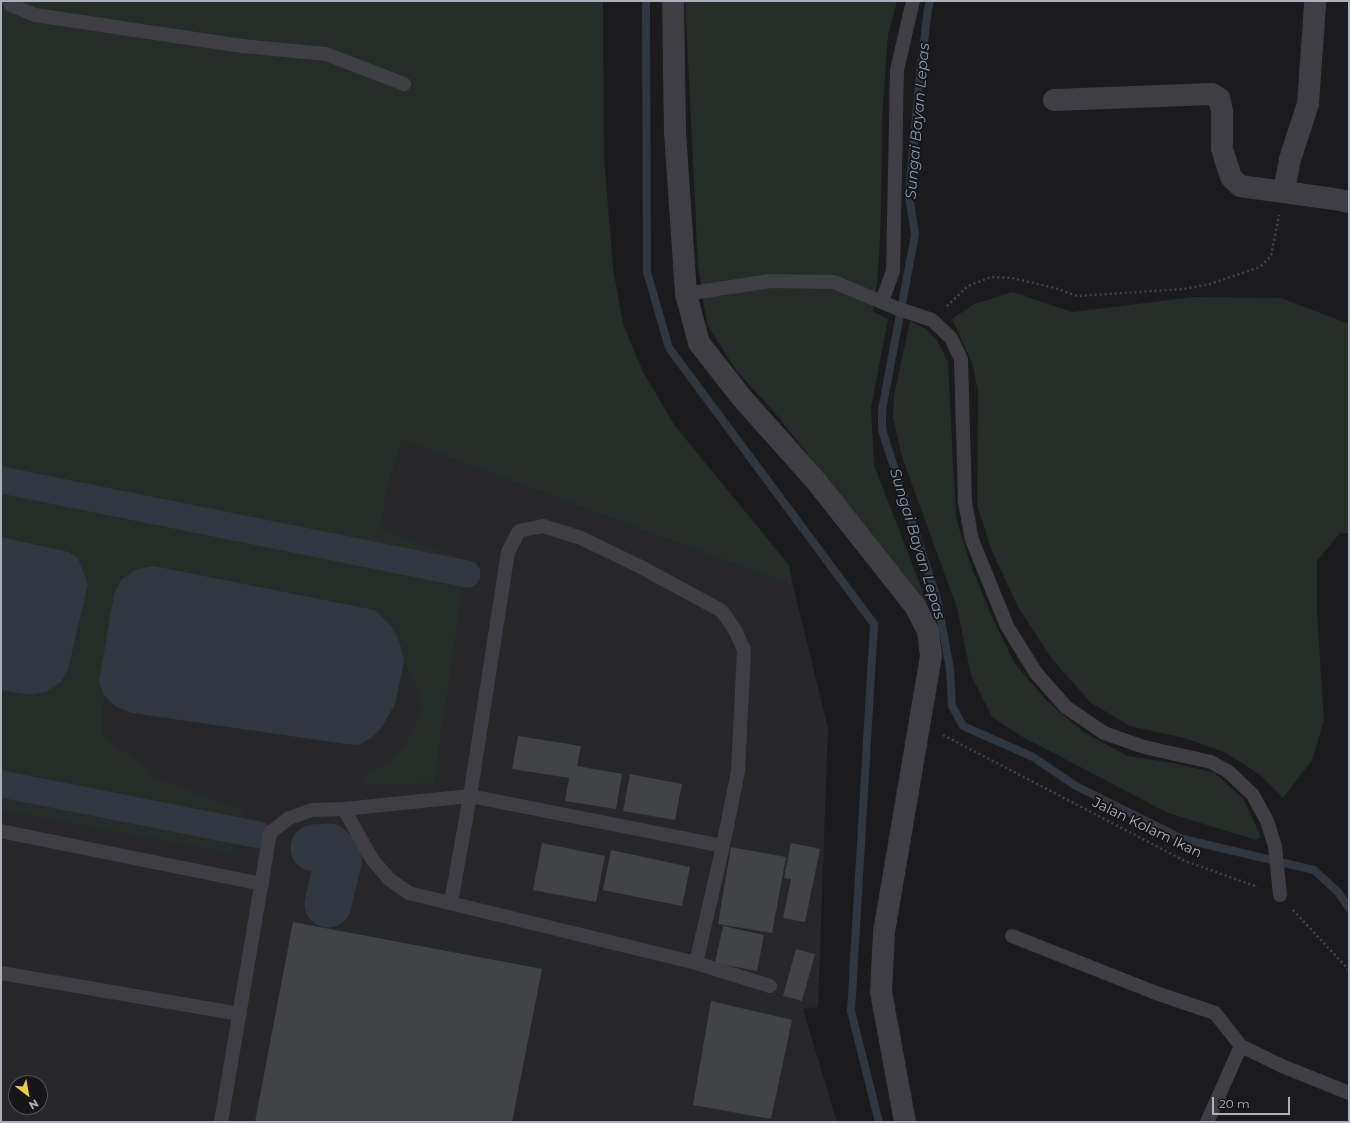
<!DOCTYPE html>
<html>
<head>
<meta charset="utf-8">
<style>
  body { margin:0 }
  #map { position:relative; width:1350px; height:1123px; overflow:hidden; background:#1b1b1d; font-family:Montserrat,sans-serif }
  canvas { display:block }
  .frame { position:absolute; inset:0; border:2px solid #aeb0bc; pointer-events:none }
  .north { position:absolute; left:8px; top:1075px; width:40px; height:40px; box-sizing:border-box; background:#161618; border:1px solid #53545a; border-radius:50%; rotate:149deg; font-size:11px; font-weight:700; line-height:16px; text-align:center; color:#aeb0bc }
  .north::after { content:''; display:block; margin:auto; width:14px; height:18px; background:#efcc40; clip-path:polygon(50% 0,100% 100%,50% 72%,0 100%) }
  .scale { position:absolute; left:1212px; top:1097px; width:78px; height:18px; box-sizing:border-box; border:2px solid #aeb0bc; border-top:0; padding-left:5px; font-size:12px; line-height:14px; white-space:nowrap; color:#aeb0bc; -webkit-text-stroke:3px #161618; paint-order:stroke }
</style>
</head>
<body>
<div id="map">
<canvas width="1350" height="1123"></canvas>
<div class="frame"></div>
<div class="north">N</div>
<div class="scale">20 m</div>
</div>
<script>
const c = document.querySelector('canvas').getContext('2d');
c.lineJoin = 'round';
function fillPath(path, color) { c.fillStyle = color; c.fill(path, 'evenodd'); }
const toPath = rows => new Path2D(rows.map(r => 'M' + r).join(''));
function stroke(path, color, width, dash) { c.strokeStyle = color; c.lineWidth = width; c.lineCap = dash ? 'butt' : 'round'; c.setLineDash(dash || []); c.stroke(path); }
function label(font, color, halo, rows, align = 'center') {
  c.font = font + ' Montserrat,sans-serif'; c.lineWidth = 4; c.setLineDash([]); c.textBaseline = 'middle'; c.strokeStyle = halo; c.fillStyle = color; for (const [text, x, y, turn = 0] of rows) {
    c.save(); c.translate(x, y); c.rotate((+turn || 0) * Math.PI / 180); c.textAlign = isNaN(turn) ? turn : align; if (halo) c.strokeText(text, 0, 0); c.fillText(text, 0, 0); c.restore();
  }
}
const built = toPath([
  [1,318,385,499,402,440,793,586,828,728,818,1007,803,1009,837,1122,1,1122],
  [16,1083,40,1083,40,1107,16,1107]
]);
const green = toPath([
  [1,1,603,1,604,156,613,268,623,324,643,372,675,426,789,565,793,586,402,440,385,499,380,529,469,561,461,596,434,783,359,785,362,778,392,759,408,740,421,711,419,690,404,662,400,643,392,627,375,610,155,566,137,569,122,579,114,594,99,682,104,695,101,719,103,738,148,768,155,778,244,811,233,853,1,810,1,690,30,695,61,682,68,670,88,584,78,558,69,552,1,537],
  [685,1,897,1,888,35,882,120,881,218,878,273,873,312,888,319,871,408,874,465,928,605,775,413,735,369,707,324,698,266],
  [1013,292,1072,312,1193,297,1281,298,1349,324,1349,533,1340,533,1317,561,1317,613,1324,721,1312,760,1283,798,1259,774,1224,752,1188,739,1130,726,1091,703,1052,659,1018,607,992,551,977,505,978,391,972,363,952,319,974,304],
  [910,321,926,329,937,340,948,362,956,518,971,566,992,617,1015,664,1047,701,1085,733,1128,756,1174,763,1215,773,1244,800,1261,837,1256,840,1168,813,1021,736,992,717,971,675,957,608,902,457,893,418,894,395]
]);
const water = toPath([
  [1,537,69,552,78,558,88,584,68,670,61,682,45,692,30,695,1,690],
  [154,566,375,610,392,627,400,643,404,662,395,704,382,727,371,738,359,745,346,744,132,713,115,706,104,695,99,682,114,594,122,579,137,569]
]);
const stream = toPath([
  [646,1,647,272,669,348,874,624,851,1011,879,1122],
  [930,1,928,9,920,73,909,195,915,235,882,410,882,430,937,599,950,669,952,706,963,726,1033,757,1076,786,1183,839,1314,870,1338,892,1349,908]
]);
const canal = toPath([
  [1,480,467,574],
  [1,784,259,835]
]);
const river = toPath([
  [314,848,329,847,339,858,328,904]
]);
const building = toPath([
  [518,736,581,746,577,766,622,774,616,809,565,801,569,778,512,769],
  [630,774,682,784,675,820,623,811],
  [542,843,605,856,596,902,533,890],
  [791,843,820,849,805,922,783,918,791,879,784,878],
  [731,847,786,857,772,933,718,924],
  [611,850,690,867,682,906,603,890],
  [293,922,542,969,512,1122,255,1122],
  [723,926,764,935,757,971,715,963],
  [796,949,815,954,802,1001,783,996],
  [711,1001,792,1020,771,1119,693,1105]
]);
const path = toPath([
  [947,306,968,286,991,277,1012,278,1055,288,1077,296,1184,289,1210,284,1260,267,1271,256,1279,215],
  [943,735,1185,861,1258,887],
  [1293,910,1349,970]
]);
const service = toPath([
  [9,1,11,5,35,15,242,46,326,54,404,84],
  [686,294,770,281,834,282,896,308,932,320,951,338,961,359,965,502,972,540,1007,626,1036,673,1066,707,1104,733,1144,747,1211,762,1229,772,1253,795,1267,821,1275,846,1280,895],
  [882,301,893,271,897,70,913,1],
  [1,831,262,884],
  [451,903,470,796,508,552,519,531,543,526,581,538,641,567,722,611,735,630,744,650,738,771,723,846],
  [1012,936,1156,993,1215,1013,1241,1046,1282,1066,1349,1093],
  [696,963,770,986],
  [1,973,240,1014],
  [221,1122,270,833,289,818,312,810,344,809,470,796,723,846,696,963,409,893,389,879,372,859,344,809],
  [1207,1122,1241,1046]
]);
const minor = toPath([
  [673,1,675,132,686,294,699,343,742,398,816,481,915,606,928,631,931,656,884,932,881,992,905,1122],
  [1054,100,1212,94,1219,98,1222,111,1222,149,1231,177,1240,186,1334,199,1349,202],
  [1284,191,1290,159,1308,104,1315,5]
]);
const streetNames = [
  ["Jalan Kolam Ikan",1147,828,26]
];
const waterNames = [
  ["Sungai Bayan Lepas",918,121,-85],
  ["Sungai Bayan Lepas",917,544,73]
];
fillPath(built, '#27272a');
fillPath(green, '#242d27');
fillPath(water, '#303741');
stroke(stream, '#303741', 8);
stroke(canal, '#303741', 27);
stroke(river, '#303741', 47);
fillPath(building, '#424347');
stroke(path, '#424349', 2.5, [2, 3]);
stroke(service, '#3e3e44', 14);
stroke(minor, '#3e3e44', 22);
label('14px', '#aeb0bc', '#161618', streetNames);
label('italic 15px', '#8699b6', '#161618', waterNames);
</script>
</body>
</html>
